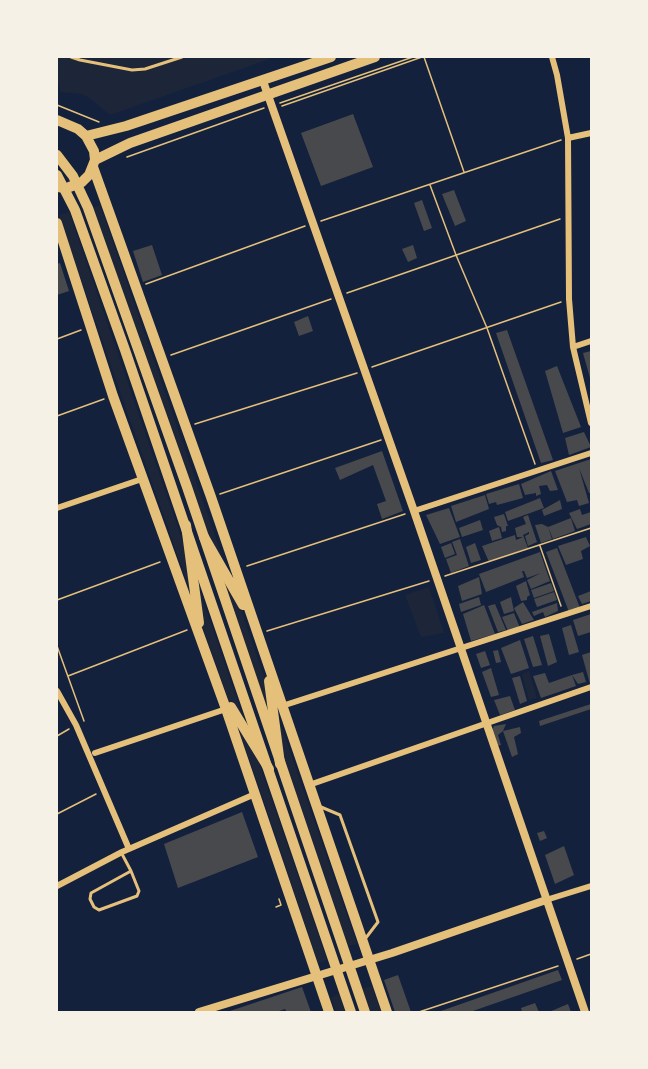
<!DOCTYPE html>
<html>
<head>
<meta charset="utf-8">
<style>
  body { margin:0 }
  #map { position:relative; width:648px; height:1069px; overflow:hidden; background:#14213d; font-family:Lora,serif }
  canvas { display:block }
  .frame { position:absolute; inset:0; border:58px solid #f6f1e7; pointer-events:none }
</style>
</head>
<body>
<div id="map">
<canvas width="648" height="1069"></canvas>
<div class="frame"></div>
</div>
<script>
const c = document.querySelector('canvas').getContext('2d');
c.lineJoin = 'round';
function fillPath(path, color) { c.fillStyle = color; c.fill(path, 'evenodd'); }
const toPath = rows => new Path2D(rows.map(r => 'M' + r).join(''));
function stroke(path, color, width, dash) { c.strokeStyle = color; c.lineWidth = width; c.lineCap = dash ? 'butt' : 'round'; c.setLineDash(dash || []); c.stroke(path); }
const green = toPath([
  [57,57,275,57,110,115,90,98,82,94,61,92,57,81],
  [100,205,357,944,348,946,93,208],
  [69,212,327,960,318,963,260,790,105,349,59,215],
  [429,587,444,633,421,637,405,595],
  [529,671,537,698,529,700,522,674],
  [372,986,381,1012,369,1012,361,989],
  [339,994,345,1012,336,1012,331,997]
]);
const building = toPath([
  [353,114,373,167,321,186,301,133],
  [454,190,466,221,455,226,442,194],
  [422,200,432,228,424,231,414,203],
  [152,245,162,275,143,282,133,251],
  [413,245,417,258,408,262,402,249],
  [60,263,69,291,57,295,57,264],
  [308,316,313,331,299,336,294,322],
  [507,330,553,460,541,463,496,333],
  [591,351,591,378,590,378,583,353],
  [557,366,581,427,563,433,545,371],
  [584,432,591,447,569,455,565,438],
  [382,451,403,511,382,519,377,504,386,501,373,465,340,480,335,468],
  [591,459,591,493,589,493,579,468,589,503,579,506,577,500,567,502,555,471],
  [551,471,558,490,550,491,547,485,539,486,541,494,536,496,536,493,525,495,521,484],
  [519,484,523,498,497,505,496,502,489,504,486,494],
  [485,495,489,509,456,522,451,506],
  [540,498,544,508,508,521,505,512],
  [560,500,562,509,544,516,542,510],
  [449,508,460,537,440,544,426,515],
  [580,509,582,515,591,512,591,524,577,529,569,513],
  [504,514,508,526,506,526,506,531,502,532,501,527,497,525,494,517],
  [528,515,537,542,528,546,525,536,529,534,529,532,523,535,528,548,489,562,482,546,515,535,516,540,523,537,517,537,515,528,526,524,523,517],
  [571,518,575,531,553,539,548,527,552,539,541,543,535,525,542,524,548,527],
  [480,520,483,530,462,537,459,528],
  [499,527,502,538,492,541,489,531],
  [586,537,590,546,581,551,583,559,566,565,558,546],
  [460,539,469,566,451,573,446,559,457,555,452,542],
  [451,543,455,554,445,558,441,547],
  [475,543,481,560,471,563,466,547],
  [557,548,580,608,569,612,546,552],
  [540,552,550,581,531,589,527,580,541,573,527,578,524,571,522,571,524,577,486,592,479,574],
  [479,577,482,594,462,601,458,586],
  [526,581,530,595,527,597,527,600,521,601,516,586],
  [551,583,554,591,534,598,531,590],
  [591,591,591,601,582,604,578,596],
  [554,592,557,600,537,607,534,599],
  [479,597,481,605,461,612,459,604],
  [511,597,514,611,504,614,500,602],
  [523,602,534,620,522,624,514,608],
  [557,603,558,611,545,617,543,612,534,616,532,612],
  [495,604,506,630,498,632,488,606],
  [484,605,495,634,471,641,463,614],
  [514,613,520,628,508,631,502,617],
  [591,614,591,632,578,636,573,620],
  [571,625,579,652,569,655,562,628],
  [549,634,557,662,548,666,540,636],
  [533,636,542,665,533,667,524,639],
  [520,640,529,668,511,674,501,648],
  [498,650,501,662,496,663,493,651],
  [485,651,490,665,481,668,476,654],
  [591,652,591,684,590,684,582,655],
  [491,668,499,695,491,697,482,672],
  [583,672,586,682,578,684,572,675,576,686,541,698,533,676,545,673,549,683,572,675],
  [520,676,527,701,520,704,512,678],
  [510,696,515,710,500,715,494,700],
  [591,704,591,709,540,726,539,721],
  [506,724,503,731,520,727,521,733,514,737,518,754,512,757,503,731,498,735,501,745,496,746,492,731,494,726],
  [242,812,258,857,178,888,164,844],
  [544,831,547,838,540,841,537,833],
  [564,846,574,875,555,884,545,855],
  [558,970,562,980,470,1012,438,1012],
  [398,975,411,1012,395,1012,384,980],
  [302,987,311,1012,287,1012,285,1009,276,1012,227,1012],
  [535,1003,539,1012,522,1012,521,1008],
  [568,1004,571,1012,549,1012]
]);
const path = toPath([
  [424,57,464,172],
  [280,103,413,57],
  [57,105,99,122],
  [282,106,422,57],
  [127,157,264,108],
  [430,185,456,255,487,328,535,464],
  [321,221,561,140],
  [146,284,305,226],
  [347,293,560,219],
  [57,339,81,330],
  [171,355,331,299],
  [372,367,561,302],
  [57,416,104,399],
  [195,424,357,373],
  [220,494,381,440],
  [540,546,561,606],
  [247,566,405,514],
  [445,576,591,528],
  [57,600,160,562],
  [267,631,429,581],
  [57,646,84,721],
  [68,676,187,630],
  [57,736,69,729],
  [57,814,96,794],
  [276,907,281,905,279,899],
  [577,959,591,954],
  [419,1012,558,966]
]);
const service = toPath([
  [71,57,80,60,132,70,145,69,182,57],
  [321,807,340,815,378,922,365,939],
  [122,854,131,871,139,891,137,896,99,910,94,907,90,899,91,893,131,871]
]);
const minor = toPath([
  [552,57,557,75,568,138,569,299,573,347,591,423],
  [568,138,591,133],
  [573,347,591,341],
  [57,508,142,479],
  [414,511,591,453],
  [57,691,76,725,129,849],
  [282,706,591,606],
  [95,753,226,709],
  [309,785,591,687],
  [57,886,122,852,255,794],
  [546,900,591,886]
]);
const tertiary = toPath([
  [263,81,414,511,585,1012],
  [199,1012,392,953,546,900]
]);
const primary = toPath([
  [57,155,73,176,88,208,187,487,365,1012],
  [57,175,75,210,125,350,351,1012]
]);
const trunk = toPath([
  [57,120,78,129,86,136,94,151,95,160,89,175,82,182,67,188,57,187],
  [86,136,126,126,331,57],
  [95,160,130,143,375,57],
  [93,167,211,497,387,1012],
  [57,223,113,396,226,709,329,1012],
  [186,525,199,623],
  [204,537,243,605],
  [269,681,280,764],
  [231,707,269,769]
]);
fillPath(green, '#1d2539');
fillPath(building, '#48494c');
stroke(path, '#e5c07b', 1.5);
stroke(service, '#e5c07b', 3);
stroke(minor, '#e5c07b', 6);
stroke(tertiary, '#e5c07b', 8);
stroke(primary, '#e5c07b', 10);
stroke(trunk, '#e5c07b', 10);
</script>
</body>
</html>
